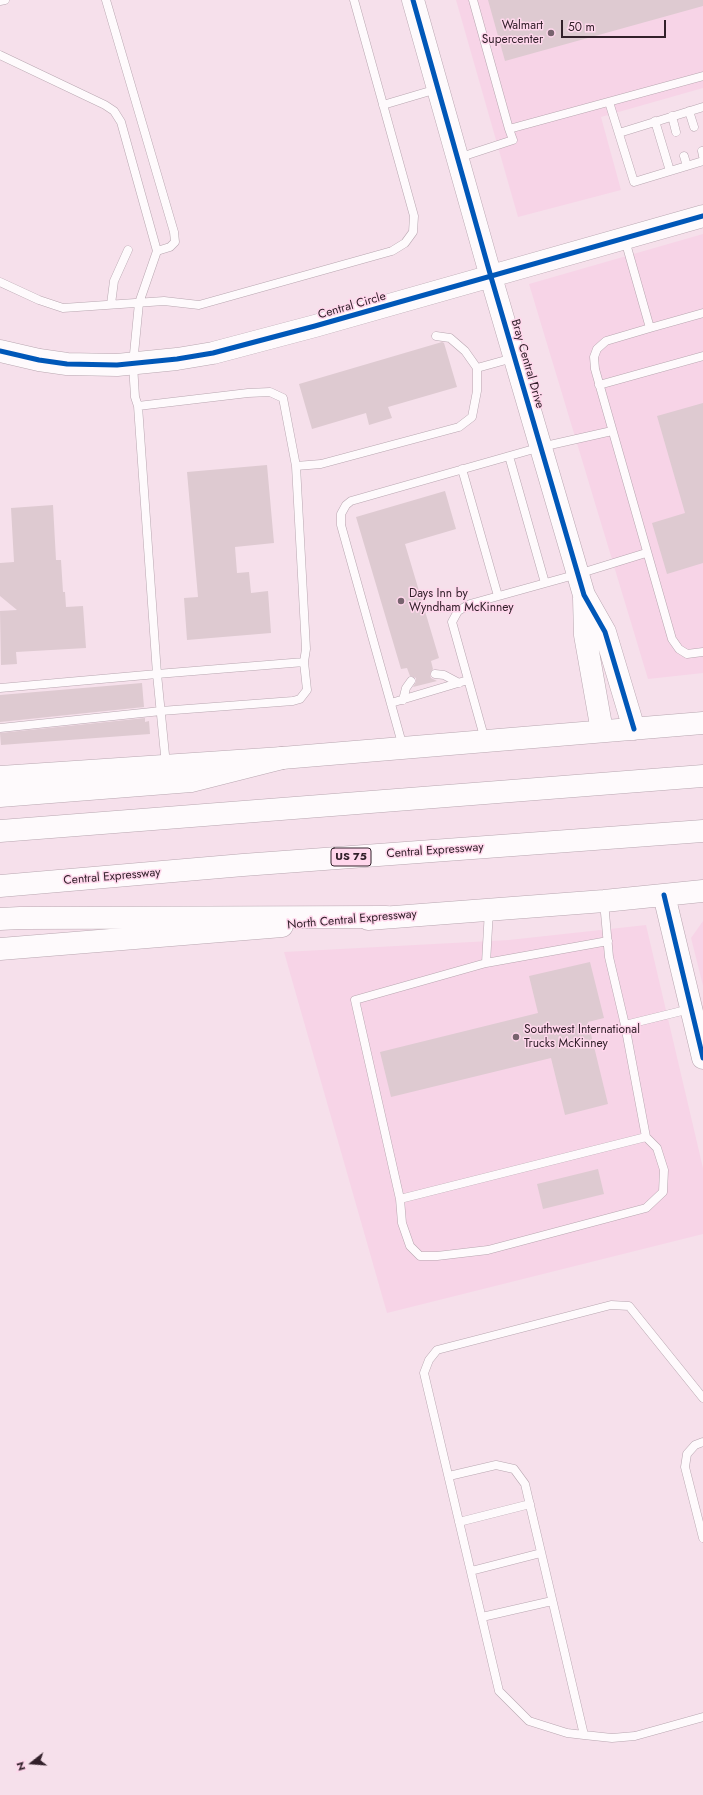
<!DOCTYPE html>
<html>
<head>
<meta charset="utf-8">
<style>
  body { margin:0 }
  #map { position:relative; width:703px; height:1795px; overflow:hidden; background:#f6e0eb; font-family:Jost,sans-serif }
  canvas { display:block }
  .north { position:absolute; left:12px; top:1743px; width:40px; height:40px; -webkit-text-stroke:3px #ffd7ec; paint-order:stroke; rotate:253deg; font-size:11px; font-weight:700; line-height:16px; text-align:center; color:#32202a }
  .north::after { content:''; display:block; margin:auto; width:14px; height:18px; background:#32202a; clip-path:polygon(50% 0,100% 100%,50% 72%,0 100%) }
  .scale { position:absolute; left:561px; top:20px; width:105px; height:18px; box-sizing:border-box; border:2px solid #32202a; border-top:0; padding-left:5px; font-size:12px; line-height:14px; white-space:nowrap; color:#32202a; -webkit-text-stroke:3px #ffd7ec; paint-order:stroke }
</style>
</head>
<body>
<div id="map">
<canvas width="703" height="1795"></canvas>
<div class="north">N</div>
<div class="scale">50 m</div>
</div>
<script>
const c = document.querySelector('canvas').getContext('2d');
c.lineJoin = 'round';
function fillPath(path, color) { c.fillStyle = color; c.fill(path, 'evenodd'); }
const toPath = rows => new Path2D(rows.map(r => 'M' + r).join(''));
function stroke(path, color, width, dash) { c.strokeStyle = color; c.lineWidth = width; c.lineCap = dash ? 'butt' : 'round'; c.setLineDash(dash || []); c.stroke(path); }
function label(font, color, halo, rows, align = 'center') {
  c.font = font + ' Jost,sans-serif'; c.lineWidth = 3; c.setLineDash([]); c.textBaseline = 'middle'; c.strokeStyle = halo; c.fillStyle = color; for (const [text, x, y, turn = 0] of rows) {
    c.save(); c.translate(x, y); c.rotate((+turn || 0) * Math.PI / 180); c.textAlign = isNaN(turn) ? turn : align; if (halo) c.strokeText(text, 0, 0); c.fillText(text, 0, 0); c.restore();
  }
}
const built = toPath([
  [456,0,703,0,703,88,601,117,621,190,518,217],
  [703,234,703,673,648,679,529,284],
  [703,921,703,986,691,938],
  [646,925,703,1168,703,1234,387,1313,284,952,509,940]
]);
const building = toPath([
  [488,0,703,0,703,6,505,61],
  [442,342,444,343,457,387,388,407,392,418,369,425,366,413,312,429,299,384],
  [703,403,703,563,667,574,652,523,685,513,657,416],
  [267,465,274,543,235,547,237,573,249,572,251,593,268,591,271,633,187,640,184,598,198,597,187,472],
  [445,491,456,529,405,544,439,658,431,661,433,669,430,674,431,678,437,681,413,687,416,682,416,678,410,676,407,668,401,669,356,517],
  [53,505,56,560,61,560,63,592,65,592,66,607,83,606,86,648,16,652,17,664,1,665,0,611,17,610,0,596,0,563,14,562,11,508],
  [142,683,144,707,0,722,0,695],
  [145,718,145,722,149,721,150,734,1,745,0,733],
  [590,962,604,1018,588,1022,608,1104,565,1115,551,1058,391,1097,380,1052,538,1013,529,976],
  [598,1169,604,1194,543,1209,537,1184]
]);
const lane = toPath([
  [106,0,174,232,175,242,170,247,157,251],
  [473,0,509,129],
  [0,1,5,0],
  [0,55,105,105,114,111,121,122,157,251,139,303,133,364,135,397,138,406,248,393,270,392,283,398,296,466,306,649,304,662,157,674,166,765],
  [609,102,634,182,703,161],
  [383,105,437,89],
  [689,111,694,127],
  [672,116,676,132],
  [655,121,670,171],
  [619,133,703,107],
  [702,151,703,156],
  [684,156,687,166],
  [458,158,513,140,509,129,703,76],
  [625,240,650,328,606,341,597,349,594,357,595,369,672,639,679,649,687,654,703,652],
  [0,282,39,300,63,308,164,301,199,305,392,251,405,243,413,232,414,216,354,0],
  [111,304,114,281,128,250],
  [650,328,703,313],
  [436,336,450,338,465,351,477,368],
  [599,385,703,356],
  [509,456,545,583],
  [296,466,321,464,459,427,472,417,477,391,477,368,513,358],
  [462,469,498,596],
  [435,674,444,675,459,683],
  [0,688,157,674,138,406],
  [403,700,406,688,411,681],
  [391,703,468,680],
  [0,728,161,711,293,701,300,699,307,690,304,662],
  [485,740,452,622,458,611,470,604,578,574,646,553],
  [403,747,341,525,341,514,346,505,351,501,541,447,612,431],
  [604,902,609,957,625,1025],
  [489,910,486,963,355,1000,400,1199,646,1137,625,1025,690,1009],
  [486,963,608,941],
  [400,1199,402,1223,410,1246,420,1256,437,1256,488,1250,646,1208,663,1192,664,1170,657,1148,646,1137],
  [703,1398,629,1306,611,1305,437,1350,429,1360,424,1373,499,1691,529,1721,567,1733,584,1735,612,1738,635,1736,703,1717],
  [703,1442,695,1445,687,1454,685,1467,703,1538],
  [449,1476,496,1465,514,1469,525,1484,584,1735],
  [459,1522,530,1504],
  [471,1571,541,1553],
  [482,1617,552,1601]
]);
const secondary = toPath([
  [413,0,491,277,584,595,605,632,634,729],
  [0,351,39,360,67,364,117,365,177,359,213,353,315,326,703,216],
  [584,598,585,635,602,731],
  [0,777,282,758,703,723],
  [664,895,703,1058],
  [368,919,604,901,703,891],
  [0,949,282,926]
]);
const highway = toPath([
  [0,796,191,781,282,758],
  [0,831,703,776],
  [0,886,243,865,703,831],
  [0,919,20,918,386,917]
]);
const cycleway = toPath([
  [413,0,491,277,584,595,605,632,634,729],
  [0,351,39,360,67,364,117,365,177,359,213,353,315,326,703,216],
  [664,895,703,1058]
]);
const markers = [
  [551,33,4,"#77636e"],
  [401,601,4,"#77636e"],
  [516,1037,4,"#77636e"]
];
const shields = [
  [351,857,40]
];
const shieldNames = [
  ["US 75",351,857]
];
const poiNames = [
  ["Walmart",543,26,"right"],
  ["Supercenter",543,40,"right"],
  ["Days Inn by",409,594],
  ["Wyndham McKinney",409,608],
  ["Southwest International",524,1030],
  ["Trucks McKinney",524,1044]
];
const streetNames = [
  ["Central Circle",352,306,-16],
  ["Bray Central Drive",527,364,74],
  ["Central Expressway",435,851,-4],
  ["Central Expressway",112,877,-5],
  ["North Central Expressway",352,920,-5]
];
fillPath(built, '#f7d4e7');
fillPath(building, '#decad1');
stroke(lane, '#b8a6b0', 9);
stroke(secondary, '#b8a6b0', 23);
stroke(highway, '#b8a6b0', 23);
stroke(lane, '#fefafc', 8);
stroke(secondary, '#fefafc', 22);
stroke(highway, '#fefafc', 22);
stroke(cycleway, '#0057b8', 5);
for (const [x, y, r, color] of markers) { const dot = new Path2D(); dot.arc(x, y, r, 0, 2 * Math.PI); c.fillStyle = color; c.fill(dot); stroke(dot, '#ffd7ec', 1.5); }
for (const [x, y, w] of shields) { const box = new Path2D(); box.roundRect(x - w / 2, y - 9, w, 18, 3); c.fillStyle = '#ffd7ec'; c.fill(box); stroke(box, '#32202a', 1); }
label('bold 11px', '#32202a', null, shieldNames);
label('12px', '#32202a', '#ffd7ec', poiNames, 'left');
label('12px', '#32202a', '#ffd7ec', streetNames);
</script>
</body>
</html>
